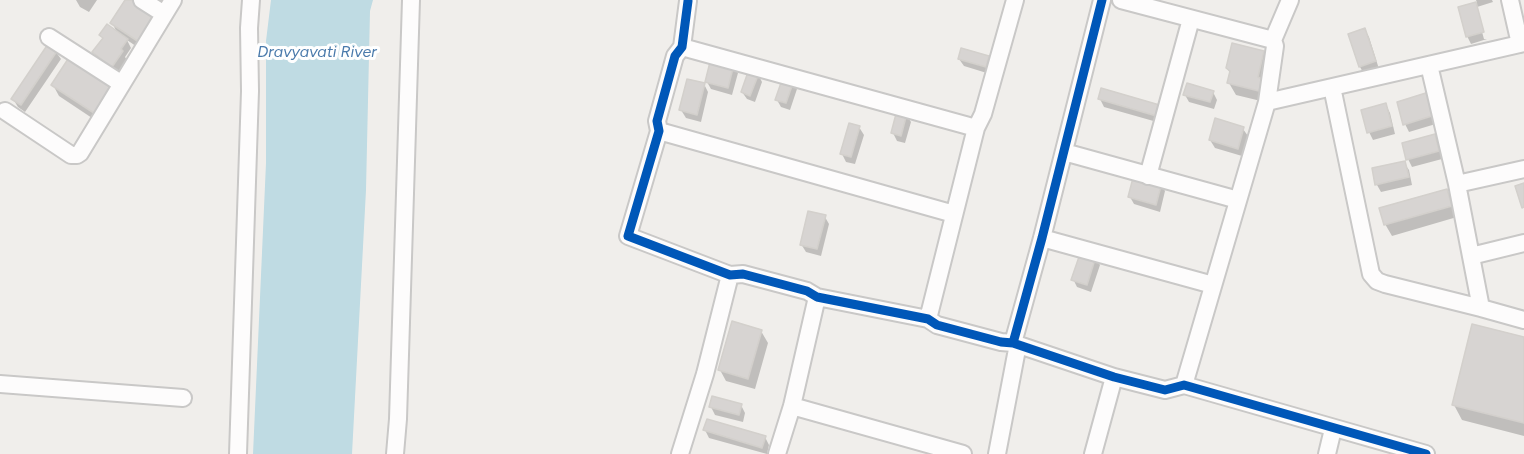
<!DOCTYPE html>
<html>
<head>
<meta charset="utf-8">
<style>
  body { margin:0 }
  canvas { display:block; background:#f0eeeb }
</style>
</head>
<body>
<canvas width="1524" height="454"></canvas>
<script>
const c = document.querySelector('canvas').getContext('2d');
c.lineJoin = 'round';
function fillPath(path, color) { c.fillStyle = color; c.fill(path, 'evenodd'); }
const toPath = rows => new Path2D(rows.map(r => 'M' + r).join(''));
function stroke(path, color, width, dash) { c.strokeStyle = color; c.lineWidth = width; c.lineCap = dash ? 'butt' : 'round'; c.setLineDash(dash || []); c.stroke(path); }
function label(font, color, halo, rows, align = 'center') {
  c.font = font + ' Figtree,sans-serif'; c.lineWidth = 6; c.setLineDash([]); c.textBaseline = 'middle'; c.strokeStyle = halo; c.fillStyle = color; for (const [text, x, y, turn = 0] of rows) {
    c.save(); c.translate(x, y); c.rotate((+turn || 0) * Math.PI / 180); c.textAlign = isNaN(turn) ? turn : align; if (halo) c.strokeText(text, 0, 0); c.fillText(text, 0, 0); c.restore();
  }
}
const water = toPath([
  [271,0,373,0,370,11,366,190,352,454,253,454,266,163,266,41]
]);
const shadow = toPath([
  [76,0,97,0,89,12,80,7],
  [127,0,132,0,159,18,166,30,149,55,127,40,131,48,125,57,127,60,117,74,99,60,94,52,103,40,101,35,118,34,112,23],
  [1476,0,1492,0,1493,2,1477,7,1478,10,1476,10,1484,39,1487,39,1471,44,1467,36,1459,8,1477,3],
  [1365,30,1369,37,1379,69,1364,74,1360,67,1350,35],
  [56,52,61,59,25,112,18,107,13,99],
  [1263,53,1270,64,1265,102,1236,95,1229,83,1231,75,1227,68],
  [988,57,992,65,990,74,964,66,959,59],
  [69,61,104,126,59,96,53,85],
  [733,66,738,73,732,95,711,89,707,82],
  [758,74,762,82,755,102,747,99,742,92],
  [793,82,797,89,790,110,781,107,777,100],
  [704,84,708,92,701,122,686,118,681,110],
  [1213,92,1217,100,1214,109,1189,102,1185,95],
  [1428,94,1439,123,1409,132,1405,124],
  [1100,99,1162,108,1164,124,1104,107],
  [1386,105,1390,113,1395,134,1373,140,1369,132],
  [906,114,911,122,905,143,897,141,893,133],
  [859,127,864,135,855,164,846,162,842,154],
  [1243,129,1248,136,1242,156,1215,148,1210,140],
  [1434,136,1438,144,1442,159,1412,167,1408,159],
  [1404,163,1409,170,1412,185,1381,192,1377,185],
  [1161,184,1165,191,1160,212,1134,204,1130,197],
  [1446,190,1453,202,1457,217,1392,236,1385,224],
  [825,217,829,224,821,256,806,252,801,244],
  [1095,257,1100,265,1091,292,1077,287,1073,279],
  [761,331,768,343,755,389,726,381,720,370],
  [1524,339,1524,436,1462,420,1454,405],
  [741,405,745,413,743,422,715,415,711,407],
  [705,430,765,437,769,445,767,454,709,438]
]);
const building = toPath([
  [125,0,135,0,160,17,142,44,110,23,125,0],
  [1476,2,1484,32,1466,37,1458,7,1476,2],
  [107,24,128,39,121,49,123,51,112,67,92,52,103,38,99,35,107,24],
  [1365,28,1376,61,1359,67,1348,34,1365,28],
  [1232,43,1264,51,1258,77,1262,79,1259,91,1227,83,1230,71,1226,68,1232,43],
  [48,44,57,51,21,105,11,99,48,44],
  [961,48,989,56,986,67,958,59,961,48],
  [711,58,734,64,728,88,705,82,711,58],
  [68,59,114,89,97,115,51,85,68,59],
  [749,69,759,73,750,96,741,92,749,69],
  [783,77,794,80,786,103,775,100,783,77],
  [687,79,705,83,697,115,679,110,687,79],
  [1187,83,1214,91,1210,102,1183,95,1187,83],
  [1101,88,1163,106,1160,117,1098,99,1101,88],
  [1429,92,1435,115,1403,125,1397,102,1429,92],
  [1386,103,1392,126,1367,133,1361,110,1386,103],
  [897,110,907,113,901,136,891,133,897,110],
  [1215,118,1244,127,1238,149,1209,140,1215,118],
  [849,123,860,126,851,157,840,154,849,123],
  [1435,134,1439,151,1406,160,1402,143,1435,134],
  [1405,161,1409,177,1375,185,1372,168,1405,161],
  [1134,174,1162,182,1156,205,1128,197,1134,174],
  [1524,183,1524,207,1522,208,1515,186,1524,183],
  [1447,189,1452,206,1384,225,1379,208,1447,189],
  [808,211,826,215,817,249,800,245,808,211],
  [1081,251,1096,256,1087,285,1071,280,1081,251],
  [732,321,762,330,748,379,718,370,732,321],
  [1472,324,1524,337,1524,423,1452,405,1472,324],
  [712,396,742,404,739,415,709,407,712,396],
  [707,419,766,436,762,448,703,430,707,419]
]);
const street = toPath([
  [142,0,164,14],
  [1102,0,1042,238,1013,343,1114,377,1165,390,1184,385,1426,454],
  [1121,0,1273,40],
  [1510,0,1520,44],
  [688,1,682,47,675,56,657,121,659,131,628,236,730,275,743,274,807,291,817,297,928,319,937,325,1001,342,1013,343],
  [49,37,122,84],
  [682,47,976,128],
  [1429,65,1457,184,1524,169],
  [1332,87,1371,274,1377,281,1385,284,1481,308],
  [1267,102,1275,46,1273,40,1290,0],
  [5,111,71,155,77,155,80,153,173,0],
  [659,131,954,214],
  [1064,152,1238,200],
  [1148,176,1191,19],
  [1457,184,1481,308,1524,320],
  [1042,238,1213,285],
  [1471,256,1524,243],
  [928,319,976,128,983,114,1015,0],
  [0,384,183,398],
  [1184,385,1267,102,1524,43],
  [792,406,963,454],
  [238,454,250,91,249,28,251,0],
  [395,454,398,419,411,0],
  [680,454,705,374,730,275],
  [777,454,792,406,817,297],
  [997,454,1018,344],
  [1093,454,1114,377],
  [1327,454,1333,429]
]);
const cycleway = toPath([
  [1102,0,1042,238,1013,343,1114,377,1165,390,1184,385,1426,454],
  [688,1,682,47,675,56,657,121,659,131,628,236,730,275,743,274,807,291,817,297,928,319,937,325,1001,342,1013,343]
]);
const waterNames = [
  ["Dravyavati River",317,52]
];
fillPath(water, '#bfdbe3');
fillPath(shadow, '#0003');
fillPath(building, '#d7d4d2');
stroke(building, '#d3d0cc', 1.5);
stroke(street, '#c9c8c7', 20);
stroke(street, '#fdfcfc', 16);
stroke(cycleway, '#0057b8', 9);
label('italic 16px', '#4a7aab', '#fff', waterNames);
</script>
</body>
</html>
